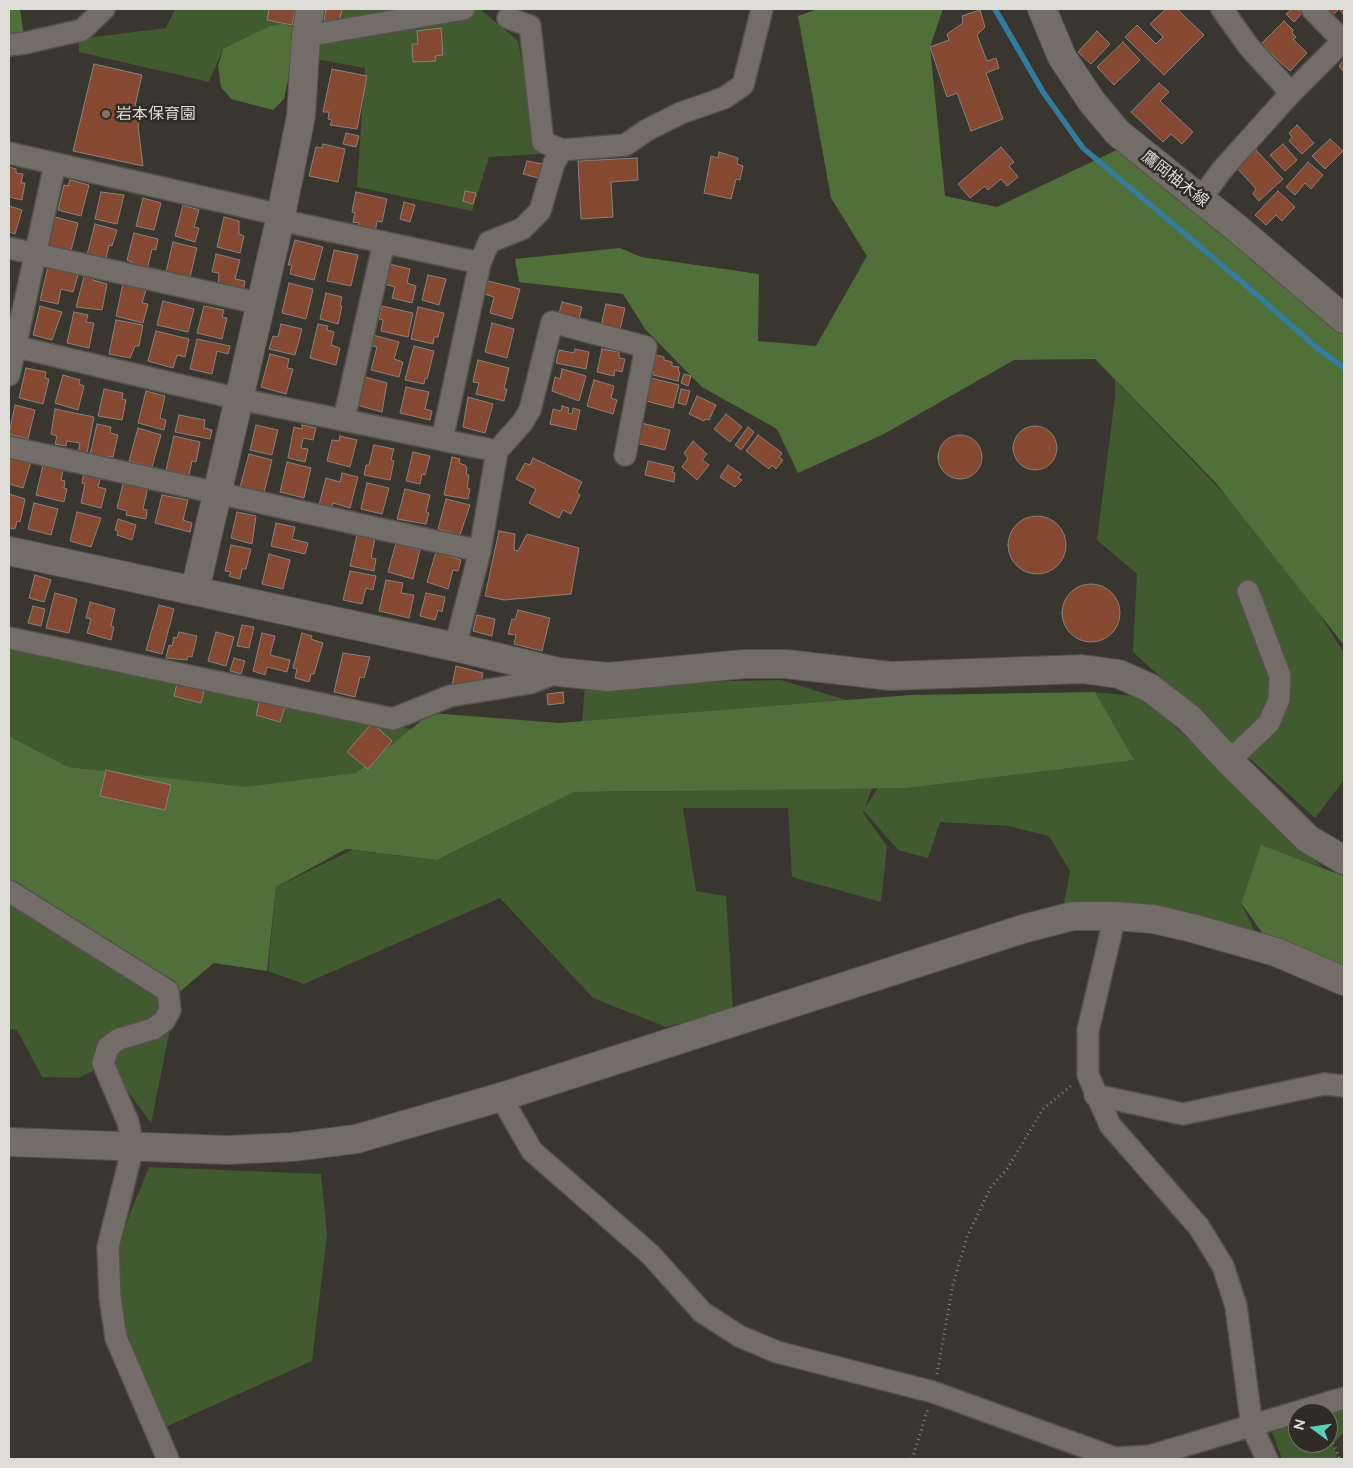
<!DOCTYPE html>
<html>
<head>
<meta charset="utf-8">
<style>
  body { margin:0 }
  #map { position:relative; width:1353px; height:1468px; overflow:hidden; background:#39352f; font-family:Raleway,sans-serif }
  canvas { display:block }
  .frame { position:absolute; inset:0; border:10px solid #dedcd7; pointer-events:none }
  .north { position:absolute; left:1288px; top:1403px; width:50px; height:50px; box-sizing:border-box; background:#2f2b25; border:1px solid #75726c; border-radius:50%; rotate:284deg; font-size:14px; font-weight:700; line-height:20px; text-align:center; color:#dedcd7 }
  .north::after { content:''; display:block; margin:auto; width:18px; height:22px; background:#59cebe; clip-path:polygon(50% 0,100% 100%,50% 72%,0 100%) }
</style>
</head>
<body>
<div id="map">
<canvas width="1353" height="1468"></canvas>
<div class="frame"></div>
<div class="north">N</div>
</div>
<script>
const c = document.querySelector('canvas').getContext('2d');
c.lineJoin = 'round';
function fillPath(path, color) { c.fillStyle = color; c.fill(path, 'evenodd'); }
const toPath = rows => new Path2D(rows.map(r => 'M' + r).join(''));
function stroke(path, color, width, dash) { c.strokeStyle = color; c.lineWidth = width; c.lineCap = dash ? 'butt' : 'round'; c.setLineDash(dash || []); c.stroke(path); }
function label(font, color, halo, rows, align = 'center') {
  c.font = font + ' Raleway,"Noto Sans JP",sans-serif'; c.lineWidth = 5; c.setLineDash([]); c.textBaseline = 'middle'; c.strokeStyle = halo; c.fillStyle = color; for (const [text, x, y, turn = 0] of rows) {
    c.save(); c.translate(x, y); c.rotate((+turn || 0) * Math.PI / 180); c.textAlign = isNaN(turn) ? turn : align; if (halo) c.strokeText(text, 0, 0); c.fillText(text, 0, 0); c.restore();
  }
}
const green = toPath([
  [175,9,480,9,518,41,539,154,489,157,472,211,357,187,365,68,315,59,223,49,209,82,79,52,79,39,166,28],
  [1115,380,1232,502,1317,610,1344,653,1344,780,1315,818,1133,652,1137,574,1097,540,1115,397],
  [9,643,412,729,356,774,266,791,68,767,9,736],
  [781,680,846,700,886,748,865,808,878,788,1133,760,1095,692,1142,697,1234,780,1322,867,1261,846,1241,903,1263,948,1063,909,1070,871,1049,836,1009,826,940,822,928,858,898,850,864,811,863,813,887,846,881,902,792,877,788,808,683,808,696,891,726,896,733,1010,666,1027,593,998,500,898,304,984,268,971,276,887,352,850,437,860,574,792,667,791,577,786,585,684],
  [9,903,174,992,170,1029,151,1123,108,1064,78,1078,42,1077,17,1030,9,1029],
  [149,1167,321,1174,327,1234,312,1361,161,1429,125,1337,117,1246],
  [1344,1410,1344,1432,1333,1444,1338,1459,1282,1459,1272,1432,1298,1424,1298,1443,1328,1443,1328,1415]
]);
const forest = toPath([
  [9,9,20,9,24,36,9,43],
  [818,9,943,9,930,47,945,196,997,207,1123,147,1344,334,1344,645,1216,483,1095,359,1014,360,884,434,798,473,777,429,702,387,645,329,623,294,519,282,515,259,620,248,641,257,759,274,758,341,816,346,867,256,831,198,798,16],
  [282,24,299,29,284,99,273,110,231,99,221,87,218,66,223,49,270,26],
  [1095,692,1134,760,906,788,574,792,437,860,346,849,276,887,267,971,214,963,177,994,9,883,9,736,68,767,246,787,356,773,431,713,559,723,910,695],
  [1261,845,1344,876,1344,977,1276,952,1241,903]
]);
const stream = toPath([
  [995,9,1043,92,1083,148,1242,282,1316,347,1344,368]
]);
const building = toPath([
  [269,9,295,9,292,25,267,20,269,9],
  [326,9,342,9,339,23,324,20,326,9],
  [1166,9,1177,9,1204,35,1164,75,1125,37,1137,25,1156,44,1163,37,1150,24,1166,9],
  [1292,9,1298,9,1302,13,1294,22,1286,14,1292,9],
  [1326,9,1344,9,1344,15,1339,9,1333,15,1326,9],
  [980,10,985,27,977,35,987,61,996,58,999,68,986,73,1003,119,971,131,957,93,947,97,930,47,949,40,947,34,963,23,962,16,980,10],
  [1284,21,1293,30,1292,33,1296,37,1293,39,1307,53,1290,71,1261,44,1284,21],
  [441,28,443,55,435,56,436,61,413,62,412,44,418,44,417,31,441,28],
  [1097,31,1110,44,1091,64,1078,52,1097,31],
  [1123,42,1140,60,1114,85,1097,67,1123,42],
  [1344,60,1344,72,1339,66,1344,60],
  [94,64,142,75,135,106,144,108,138,126,143,166,73,151,94,64],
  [332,69,367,76,357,129,330,125,332,120,328,119,329,112,323,112,332,69],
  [1159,83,1169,92,1160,101,1193,132,1182,144,1171,134,1163,142,1131,112,1159,83],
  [1297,125,1314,143,1302,154,1289,141,1292,137,1289,133,1297,125],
  [346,133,359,136,356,147,343,144,346,133],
  [1330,139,1343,151,1325,169,1312,156,1330,139],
  [323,144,345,149,338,182,309,176,316,147,322,148,323,144],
  [1283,144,1297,160,1285,171,1270,155,1283,144],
  [1001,147,1014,162,1009,166,1018,177,1007,186,1001,179,988,190,985,186,970,198,958,184,1001,147],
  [1256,150,1283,179,1259,201,1253,194,1256,189,1237,168,1256,150],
  [719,152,738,158,737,164,743,166,740,180,736,179,731,199,704,193,711,156,718,158,719,152],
  [637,158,638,180,611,182,613,217,581,219,578,161,637,158],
  [527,161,543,164,538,178,523,174,527,161],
  [1308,162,1323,175,1311,189,1305,183,1295,195,1286,187,1308,162],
  [9,167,16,169,16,173,23,174,21,183,25,183,22,200,9,197,9,167],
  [70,180,89,185,81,216,58,210,64,185,68,186,70,180],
  [465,191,476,193,473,204,463,201,465,191],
  [1278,191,1295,207,1282,221,1276,215,1266,225,1255,215,1278,191],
  [101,192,124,195,117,224,95,219,101,192],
  [356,192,387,199,382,222,377,221,375,233,359,229,359,223,353,222,355,213,352,212,356,192],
  [143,198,161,203,154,230,136,226,143,198],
  [404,202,415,205,410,222,400,219,404,202],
  [183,205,199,210,194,227,199,228,195,242,175,236,183,205],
  [9,206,22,210,15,234,9,232,9,206],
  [55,217,78,223,71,251,48,245,55,217],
  [224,217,239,221,239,234,244,236,240,253,217,247,224,217],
  [95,224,117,230,112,246,109,245,106,259,87,255,95,224],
  [134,233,158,239,156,250,152,249,147,270,131,266,132,262,127,260,134,233],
  [295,240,323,247,314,280,290,274,292,265,288,265,295,240],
  [173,242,197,248,190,277,166,272,173,242],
  [334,250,358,255,351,286,327,281,334,250],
  [216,254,240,260,235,279,245,281,243,292,218,286,219,273,212,272,216,254],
  [389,264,410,269,407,283,416,286,412,303,392,298,395,287,384,284,389,264],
  [48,267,78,275,73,292,61,289,58,304,40,300,48,267],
  [85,273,93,275,93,280,107,284,102,310,76,307,85,273],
  [428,275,446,279,439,305,422,300,428,275],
  [488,281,520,289,512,319,490,313,494,297,484,294,488,281],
  [289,283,313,289,306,319,282,313,289,283],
  [123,284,146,290,142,303,148,304,143,323,116,316,123,284],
  [326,293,342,297,340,306,342,306,338,324,320,319,326,293],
  [163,301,194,309,188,332,157,325,163,301],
  [562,302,582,307,578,323,558,318,562,302],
  [606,304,625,308,620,330,601,326,606,304],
  [40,306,62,312,52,340,33,335,40,306],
  [204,306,224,310,222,317,227,318,222,339,197,333,204,306],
  [382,306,413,313,408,337,381,331,383,320,379,319,382,306],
  [418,307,444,313,438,337,434,337,433,344,411,339,418,307],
  [74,312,88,315,86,322,94,323,89,348,67,343,74,312],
  [116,320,143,325,139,346,135,346,130,358,109,354,116,320],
  [492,323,514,329,507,358,485,352,492,323],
  [281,324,302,329,295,355,269,349,273,336,278,337,281,324],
  [318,324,328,326,327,330,334,332,331,345,340,348,336,365,310,358,318,324],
  [156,331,189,339,185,357,177,355,173,368,148,361,156,331],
  [373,335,399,342,394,359,403,362,399,377,371,370,377,347,371,345,373,335],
  [197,339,230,346,228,354,217,351,212,374,190,369,197,339],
  [414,346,434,351,427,379,425,378,424,384,405,380,414,346],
  [575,349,589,352,586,369,556,363,559,350,574,353,575,349],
  [602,349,619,352,619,358,625,359,622,372,615,370,614,376,597,372,602,349],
  [270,354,289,359,287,368,293,369,286,394,261,387,270,354],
  [656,355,664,357,664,360,672,362,672,366,679,367,678,371,680,372,678,381,653,375,654,371,651,371,656,355],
  [478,360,509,368,504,389,507,389,504,401,476,394,479,383,473,382,478,360],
  [26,368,46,372,45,378,49,379,43,404,19,398,26,368],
  [562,369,586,376,579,401,552,391,555,377,560,379,562,369],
  [684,374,691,376,688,386,681,383,684,374],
  [63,375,80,380,79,384,84,386,78,410,55,403,63,375],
  [365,377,387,383,382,412,357,405,365,377],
  [651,378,679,385,673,408,646,401,651,378],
  [594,380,614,386,611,398,617,400,613,414,587,406,594,380],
  [406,387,429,392,425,409,432,411,430,420,400,413,406,387],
  [104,389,123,393,122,399,126,400,122,420,98,416,104,389],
  [681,389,690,391,686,405,678,403,681,389],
  [146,391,165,396,160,418,166,420,164,430,138,423,146,391],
  [697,396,716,405,709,420,705,419,704,421,689,414,697,396],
  [468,397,493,404,485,433,463,427,468,397],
  [15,405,35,410,28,439,9,434,15,405],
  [562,406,569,408,568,413,572,414,573,408,580,410,576,430,550,424,553,409,561,411,562,406],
  [55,409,94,417,87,453,78,452,80,443,67,441,66,446,55,444,57,436,51,434,55,409],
  [726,414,742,427,730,442,714,429,726,414],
  [179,415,205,420,204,428,212,430,210,439,175,432,179,415],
  [641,423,670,430,665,450,636,443,641,423],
  [97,424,111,427,110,433,118,435,113,457,90,455,97,424],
  [256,425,278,430,272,455,250,450,256,425],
  [302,425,316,428,313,440,303,438,301,448,308,449,305,462,288,458,294,427,302,429,302,425],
  '1013 448a22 22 0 1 1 44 0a22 22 0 1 1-44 0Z',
  [748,427,754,432,741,450,735,445,748,427],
  [138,428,161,435,152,467,129,461,138,428],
  [758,435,782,453,779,457,783,460,776,469,772,465,769,469,746,451,758,435],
  '938 457a22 22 0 1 1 44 0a22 22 0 1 1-44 0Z',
  [174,436,200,442,196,462,192,461,189,475,166,470,174,436],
  [340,436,357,440,350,467,327,461,332,440,339,441,340,436],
  [693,441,707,454,702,460,709,465,697,480,682,467,688,458,684,453,693,441],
  [374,445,394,449,391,460,394,461,390,480,364,475,366,465,369,465,374,445],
  [413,452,430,456,425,475,422,474,420,484,406,481,413,452],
  [249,454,272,460,264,493,240,487,249,454],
  [10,456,31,462,23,488,9,484,10,456],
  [452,457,460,459,459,463,465,465,467,468,466,474,469,475,467,488,470,489,468,499,444,495,452,457],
  [533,458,582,482,577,492,580,495,571,514,563,510,559,518,529,503,536,489,516,479,525,463,530,465,533,458],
  [648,461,674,467,672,472,675,473,674,482,645,475,648,461],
  [287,462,311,468,304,498,280,492,287,462],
  [43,465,63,470,61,480,65,481,64,488,67,489,64,502,36,495,43,465],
  [728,465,741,474,738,478,742,480,735,487,720,477,728,465],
  [84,472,101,476,98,487,106,489,101,508,81,503,85,484,82,483,84,472],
  [342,473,358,477,350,508,333,503,331,508,319,505,326,478,340,482,342,473],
  [124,480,148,487,143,509,147,510,146,519,126,515,127,511,117,508,124,480],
  [367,483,389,488,382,514,361,509,367,483],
  [405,489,430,495,426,512,429,513,426,524,397,519,405,489],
  [9,494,25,499,20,522,17,521,15,529,9,528,9,494],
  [162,495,188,500,183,520,192,523,190,532,155,523,162,495],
  [446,499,470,505,460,535,438,529,446,499],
  [34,503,58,509,51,535,28,529,34,503],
  [77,512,101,518,91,547,70,541,77,512],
  [237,512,256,516,252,544,231,538,237,512],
  '1008 545a29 29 0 1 1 58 0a29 29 0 1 1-58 0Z',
  [118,519,136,525,132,540,117,535,118,531,115,530,118,519],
  [276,523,295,527,292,539,308,543,305,554,271,546,276,523],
  [499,531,515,534,514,550,518,551,527,534,579,548,571,594,504,600,485,596,499,531],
  [357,535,375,539,371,558,376,559,374,571,350,566,357,535],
  [396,543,420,550,413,579,388,572,396,543],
  [231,545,251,549,246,569,242,569,240,579,229,576,231,572,225,571,231,545],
  [436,552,461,560,458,571,453,570,448,589,427,582,436,552],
  [269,554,290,560,283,589,262,584,269,554],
  [350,571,376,576,373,590,366,588,362,604,343,600,350,571],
  [35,575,51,580,44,602,29,598,35,575],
  [386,580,403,583,401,593,414,595,409,618,379,611,386,580],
  '1062 613a29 29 0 1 1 58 0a29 29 0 1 1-58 0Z',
  [55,593,77,599,69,633,46,628,55,593],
  [426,593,445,597,442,612,438,610,435,620,420,616,426,593],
  [90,602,115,609,111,626,114,627,111,640,87,633,91,619,86,618,90,602],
  [159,605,174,609,162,654,146,650,159,605],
  [33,606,45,609,41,626,28,623,33,606],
  [518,610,550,618,542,651,514,644,516,635,508,634,512,619,515,620,518,610],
  [477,615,495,619,492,636,473,631,477,615],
  [242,625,254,627,249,648,237,646,242,625],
  [179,632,197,636,192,657,188,656,187,660,166,658,169,645,172,646,174,637,177,638,179,632],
  [216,632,234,637,226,666,208,661,216,632],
  [262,633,275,636,270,655,290,660,287,672,267,667,265,675,253,671,262,633],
  [302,633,312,636,311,639,323,643,314,674,311,674,309,682,295,678,297,669,293,668,302,633],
  [343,653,370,657,364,678,360,677,355,697,334,692,343,653],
  [234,658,245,661,241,674,230,671,234,658],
  [456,666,483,673,481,682,452,686,456,666],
  [177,684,204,691,201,703,174,696,177,684],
  [563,692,564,703,548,705,547,694,563,692],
  [260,700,285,707,280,722,256,715,260,700],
  [372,723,392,741,368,769,347,752,372,723],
  [106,770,171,785,165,810,100,796,106,770]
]);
const path = toPath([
  [937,1374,953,1284,967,1237,991,1187,1007,1169,1043,1109,1073,1084],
  [1333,1443,1340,1459],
  [912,1459,928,1409]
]);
const street = toPath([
  [1222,9,1249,47,1291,93],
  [1312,9,1343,41],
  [508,18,530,26,543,142,562,150],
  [306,36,464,9],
  [9,45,25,43,82,30,104,9],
  [9,153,281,215],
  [1201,199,1221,171,1291,93,1344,40],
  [280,220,480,263],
  [9,248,262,304],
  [9,345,239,399,497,451],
  [9,375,55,164],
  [344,419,384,242],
  [442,440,480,263,489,242,522,229,540,211,554,163,562,150,625,145,647,130,681,113,724,98,743,85,762,9],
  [9,447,480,551],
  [9,638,393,719,450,696,530,683,559,672],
  [455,647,480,551,497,451,522,423,530,410,552,322,646,347,625,455],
  [1229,761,1269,723,1279,699,1280,676,1248,591],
  [9,891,168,991,170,1010,164,1021,153,1029,119,1039,108,1047,103,1063,128,1122,133,1147,108,1247,110,1297,116,1338,168,1459],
  [1115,916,1088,1030,1088,1075,1110,1125,1199,1227,1223,1266,1236,1306,1252,1427,1267,1459],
  [1095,1095,1183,1114,1324,1084,1344,1086],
  [501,1097,532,1151,651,1255,702,1312,739,1336,777,1352,933,1392,1115,1458,1150,1456,1344,1398]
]);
const secondary = toPath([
  [1042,9,1062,57,1092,102,1118,133,1239,230,1344,319],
  [9,551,455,647,559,672,608,677,744,664,786,664,891,676,1082,669,1119,674,1150,688,1189,718,1229,761,1308,839,1344,860],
  [195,590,280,220,301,116,306,36,310,9],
  [9,1142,227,1150,293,1147,356,1139,501,1097,1023,929,1073,916,1115,916,1153,919,1192,928,1276,952,1344,981]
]);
const markers = [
  [106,114,5,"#8d6e63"]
];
const poiNames = [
  ["岩本保育園",116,114]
];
const streetNames = [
  ["鷹岡柚木線",1175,179,38]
];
fillPath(green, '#425a2f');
fillPath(forest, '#517039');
stroke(stream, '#357b9e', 5.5);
fillPath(building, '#854932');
stroke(building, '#8a817d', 1);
stroke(street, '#55524d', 24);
stroke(secondary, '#55524d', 30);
stroke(path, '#85827c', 3, [1, 4]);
stroke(street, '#726d66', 21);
stroke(secondary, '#726d66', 28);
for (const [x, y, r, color] of markers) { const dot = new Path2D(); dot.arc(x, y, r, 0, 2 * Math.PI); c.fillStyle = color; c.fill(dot); stroke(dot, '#2f2b25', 2); }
label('16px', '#dedcd7', '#2f2b25', poiNames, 'left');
label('16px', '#dedcd7', '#2f2b25', streetNames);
</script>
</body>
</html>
